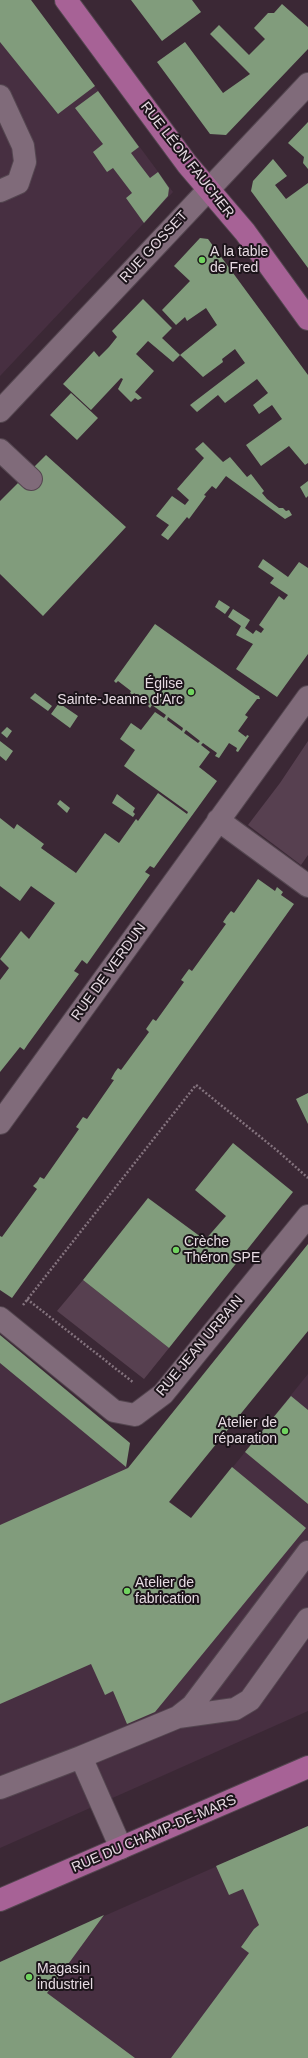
<!DOCTYPE html>
<html>
<head>
<meta charset="utf-8">
<style>
  body { margin:0 }
  canvas { display:block; background:#3b2835 }
</style>
</head>
<body>
<canvas width="308" height="2058"></canvas>
<script>
const c = document.querySelector('canvas').getContext('2d');
c.lineJoin = 'round';
function fillPath(path, color) { c.fillStyle = color; c.fill(path, 'evenodd'); }
const toPath = rows => new Path2D(rows.map(r => 'M' + r).join(''));
function stroke(path, color, width, dash) { c.strokeStyle = color; c.lineWidth = width; c.lineCap = dash ? 'butt' : 'round'; c.setLineDash(dash || []); c.stroke(path); }
function label(font, color, halo, rows, align = 'center') {
  c.font = font + ' Arial,sans-serif'; c.lineWidth = 4; c.setLineDash([]); c.textBaseline = 'middle'; c.strokeStyle = halo; c.fillStyle = color; for (const [text, x, y, turn = 0] of rows) {
    c.save(); c.translate(x, y); c.rotate((+turn || 0) * Math.PI / 180); c.textAlign = isNaN(turn) ? turn : align; if (halo) c.strokeText(text, 0, 0); c.fillText(text, 0, 0); c.restore();
  }
}
const built = toPath([
  [0,0,31,0,173,192,0,376],
  [0,1363,191,1519,308,1374,308,1711,0,1848],
  [308,1826,308,2058,0,2058,0,1962]
]);
const green = toPath([
  [308,741,308,855,301,865,248,825,280,783],
  [83,1280,169,1348,144,1379,57,1311]
]);
const building = toPath([
  [0,0,31,0,95,86,58,114,0,42],
  [131,0,192,0,201,12,162,41],
  [282,4,308,27,308,49,226,135,210,134,157,62,185,42,223,93,250,74,210,34,219,25,249,55,265,39,254,28,268,13,274,13],
  [98,91,139,147,131,153,140,165,150,178,158,172,169,188,168,196,144,223,126,198,132,193,113,168,107,172,93,152,103,144,75,108],
  [308,122,308,169,303,163,304,157,288,143],
  [273,159,287,176,275,185,286,199,308,183,308,268,251,191,253,181],
  [200,238,208,239,308,375,308,463,305,465,289,446,261,466,246,445,282,419,272,405,259,414,253,405,268,393,257,379,225,403,218,395,197,412,190,405,245,363,235,349,222,359,223,362,203,377,180,355,217,325,206,308,187,321,185,317,176,325,162,310,190,281,174,266],
  [143,299,172,328,162,338,180,355,173,362,148,341,136,354,154,371,135,392,142,398,138,400,135,398,131,402,118,389,123,379,121,378,91,410,63,384,94,351,99,357,109,347,117,337,112,331],
  [71,393,98,418,77,440,50,415],
  [203,442,223,462,230,457,247,477,251,474,264,491,262,493,267,499,279,508,283,508,286,511,289,510,292,515,285,519,226,476,216,489,212,486,204,495,206,496,189,519,187,517,168,540,161,535,169,525,156,516,172,496,185,505,189,500,177,489,204,458,195,449],
  [46,455,126,527,43,616,0,574,0,501],
  [308,481,308,496,306,498,300,487],
  [263,559,288,577,299,562,308,568,308,654,277,697,236,669,253,644,236,635,241,626,228,617,233,609,250,620,245,628,253,634,256,630,261,633,264,629,259,625,279,596,284,600,288,595,270,583,274,578,258,567],
  [219,600,230,607,225,614,215,607],
  [155,624,256,695,259,696,260,699,257,699,245,715,248,717,238,731,246,737,247,735,249,736,238,752,236,751,237,748,229,743,219,758,215,756,217,753,203,743,201,745,210,752,199,767,217,781,154,868,150,866,145,872,150,875,87,964,82,960,74,971,79,974,28,1044,24,1050,20,1047,0,1072,0,980,9,968,0,959,21,931,29,939,55,903,31,886,20,901,0,886,0,818,14,829,17,824,44,844,41,848,76,873,105,833,119,843,136,819,138,821,158,793,187,814,188,812,124,766,135,750,120,739,131,723,141,730,155,712,164,718,166,715,152,705,150,708,148,706,150,704,134,693,133,695,130,693,131,691,118,681,116,683,114,681],
  [168,717,183,728,182,731,167,720],
  [186,730,200,741,198,743,184,733],
  [35,693,52,706,48,711,30,698],
  [59,703,78,716,70,728,51,714],
  [7,727,12,731,7,738,1,733],
  [0,741,13,751,6,761,0,756],
  [117,794,135,808,133,812,135,814,133,817,112,803],
  [60,800,70,808,67,813,57,804],
  [258,879,275,891,277,887,283,892,281,895,294,904,12,1298,0,1290,0,1236,2,1237,37,1189,33,1186,37,1182,40,1177,44,1179,79,1129,76,1127,83,1117,87,1119,114,1080,111,1079,115,1072,118,1068,121,1070,149,1032,146,1029,153,1019,156,1021,184,982,181,980,189,969,192,971,226,924,223,922,227,916,231,911,234,913],
  [308,1093,308,1124,296,1099],
  [233,1143,293,1192,169,1348,83,1280,148,1198,205,1240,226,1216,195,1190],
  [308,1244,308,1331,169,1502,191,1518,232,1467,306,1528,155,1712,127,1724,113,1691,105,1695,91,1664,0,1704,0,1525,128,1468],
  [0,1335,130,1443,126,1467,0,1363],
  [291,1396,308,1410,308,1504,245,1452],
  [308,1826,308,2058,171,2058,249,1953,241,1947,254,1929,259,1925,243,1889,229,1895,216,1866],
  [104,1915,47,1993,135,2058,0,2058,0,1962]
]);
const path = toPath([
  [27,1299,134,1383],
  [23,1305,196,1085,279,1152,308,1178]
]);
const minor = toPath([
  [0,96,23,146,25,162,18,183,0,191],
  [0,411,308,84],
  [0,450,31,479],
  [218,820,308,886],
  [0,1123,308,697],
  [0,1318,114,1411,135,1415,163,1394,308,1216],
  [178,1717,235,1709,250,1700,308,1619],
  [81,1757,178,1717,192,1706,308,1552],
  [0,1788,81,1757,121,1848]
]);
const major = toPath([
  [66,0,187,164,245,232,308,319],
  [0,1900,308,1767]
]);
const markers = [
  [202,260,4,"#70d35f"],
  [191,692,4,"#70d35f"],
  [176,1250,4,"#70d35f"],
  [285,1431,4,"#70d35f"],
  [127,1591,4,"#70d35f"],
  [29,1977,4,"#70d35f"]
];
const streetNames = [
  ["RUE LÉON FAUCHER",187,160,52],
  ["RUE GOSSET",154,247,-47],
  ["RUE DE VERDUN",109,972,-54],
  ["RUE JEAN URBAIN",200,1346,-50],
  ["RUE DU CHAMP-DE-MARS",154,1834,-23]
];
const poiNames = [
  ["A la table",210,252],
  ["de Fred",210,268],
  ["Église",183,684,"right"],
  ["Sainte-Jeanne d'Arc",183,700,"right"],
  ["Crèche",184,1242],
  ["Théron SPE",184,1258],
  ["Atelier de",277,1423,"right"],
  ["réparation",277,1439,"right"],
  ["Atelier de",135,1583],
  ["fabrication",135,1599],
  ["Magasin",37,1969],
  ["industriel",37,1985]
];
fillPath(built, '#472f41');
fillPath(green, '#574050');
fillPath(building, '#819c7c');
stroke(minor, '#544650', 24);
stroke(major, '#544650', 24);
stroke(path, '#84737e', 2.5, [2, 2]);
stroke(minor, '#806b7a', 22);
stroke(major, '#a76296', 22);
for (const [x, y, r, color] of markers) { const dot = new Path2D(); dot.arc(x, y, r, 0, 2 * Math.PI); c.fillStyle = color; c.fill(dot); stroke(dot, '#1c141a', 1.5); }
label('14px', '#e7dbe3', '#1c141a', streetNames);
label('14px', '#e7dbe3', '#1c141a', poiNames, 'left');
</script>
</body>
</html>
